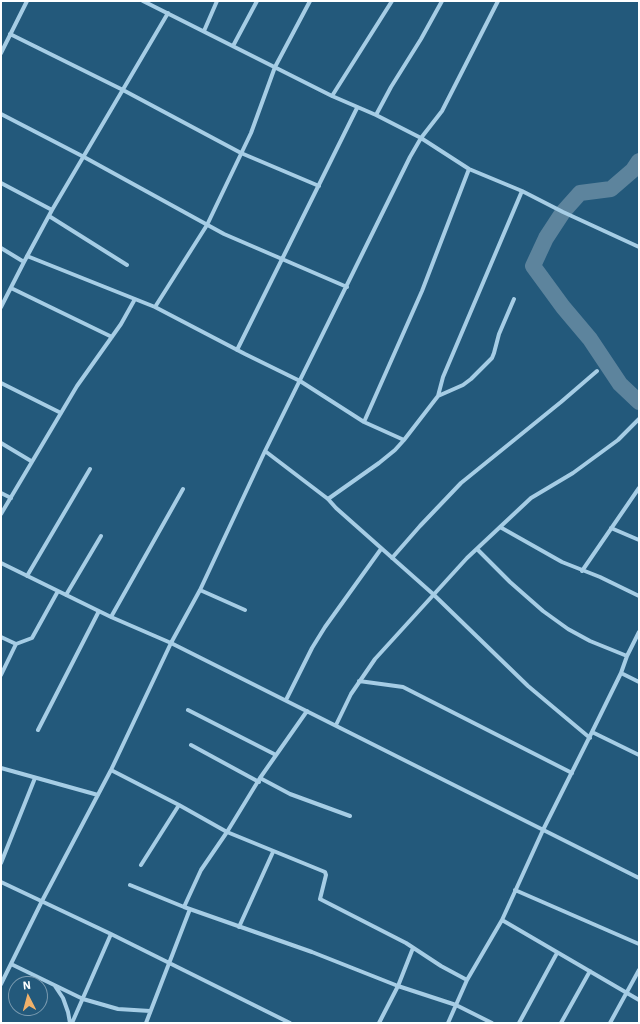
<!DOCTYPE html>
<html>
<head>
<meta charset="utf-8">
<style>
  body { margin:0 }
  #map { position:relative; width:640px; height:1024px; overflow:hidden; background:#23597b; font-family:"IBM Plex Sans",sans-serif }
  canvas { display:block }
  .frame { position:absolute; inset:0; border:2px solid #fff; pointer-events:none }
  .north { position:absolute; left:8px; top:976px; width:40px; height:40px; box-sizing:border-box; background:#23597b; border:1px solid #7b9bb0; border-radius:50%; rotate:354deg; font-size:11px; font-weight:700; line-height:16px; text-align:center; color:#fff }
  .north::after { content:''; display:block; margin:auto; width:14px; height:18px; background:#f0b16a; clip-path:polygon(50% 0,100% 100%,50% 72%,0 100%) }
</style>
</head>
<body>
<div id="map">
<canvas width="640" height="1024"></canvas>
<div class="frame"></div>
<div class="north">N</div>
</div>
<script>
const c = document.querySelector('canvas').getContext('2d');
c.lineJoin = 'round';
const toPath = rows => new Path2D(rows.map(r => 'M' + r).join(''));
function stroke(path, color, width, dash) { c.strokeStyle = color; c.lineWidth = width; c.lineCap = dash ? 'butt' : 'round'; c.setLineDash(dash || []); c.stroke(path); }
const river = toPath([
  [639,161,633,170,611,189,580,193,563,212,546,238,533,266,563,307,590,339,620,384,639,402]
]);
const street = toPath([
  [143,1,332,96,376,115,421,138,469,169,522,191,563,212,639,247],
  [204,31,217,1],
  [10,34,123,90,241,153,319,186],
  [233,46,257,1],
  [1,53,27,1],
  [332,96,392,1],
  [1,114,84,157,224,234,347,287],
  [376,115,391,87,421,39,442,1],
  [1,183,52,210],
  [49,216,127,265],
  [1,248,24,262],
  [27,256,155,307,245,354,300,381,364,422,404,440,438,396,443,377,522,191],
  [11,288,112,337],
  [1,307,24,262,52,210,168,13],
  [155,307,207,225,251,133,275,67,310,1],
  [237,350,357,108],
  [1,383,61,413],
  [438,396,463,385,471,379,492,358,494,353,499,334,514,299],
  [364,422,422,291,469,169],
  [1,443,31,461],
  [265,451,328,499,336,508,433,594,528,686,590,738],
  [1,493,11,498],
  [328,499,379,463,395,450,404,440],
  [1,514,77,386,121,324,135,299],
  [500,527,562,562,600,577,639,596],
  [611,528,639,540],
  [477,549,510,582,543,611,568,629,590,641,627,656],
  [392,558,420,526,461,483,561,402,597,371],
  [1,563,111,617,171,643,639,878],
  [582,571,639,488],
  [27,576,90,469],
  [200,590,245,610],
  [66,595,101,536],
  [111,617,183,489],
  [1,637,16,644],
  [621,673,639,682],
  [1,675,16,644,32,638,58,591],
  [359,681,403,687,572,773],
  [286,700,312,648,325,627,381,549],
  [188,710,276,755],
  [307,711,260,778,227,832,325,872,326,875,320,899,406,943,441,966,467,980],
  [336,725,351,694,375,659,467,558,531,498,573,473,618,440,639,419],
  [38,730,99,611],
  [592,732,639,755],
  [191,745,259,782],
  [1,768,98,795],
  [111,770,179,805,227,832,201,870,184,907,312,952,398,986,456,1005,492,1023],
  [260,778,290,794,350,816],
  [1,863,35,778],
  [141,865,179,805],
  [1,882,111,934,290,1023],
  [130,885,184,907],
  [515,890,639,944],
  [502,920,639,1000],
  [239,927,273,852],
  [11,964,83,999,118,1009,150,1011],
  [1,984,42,901,111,770,171,643,200,590,265,451,410,157,421,138,442,111,498,1],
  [55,986,63,998,68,1012,70,1023],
  [72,1023,111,934],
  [146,1023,190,909],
  [379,1023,398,986,413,948],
  [448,1023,467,980,502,920,543,830,592,732,621,673,627,656,639,632],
  [519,1023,557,953],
  [561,1023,590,971],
  [610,1023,639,970]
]);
stroke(river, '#5d849d', 16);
stroke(street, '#a6cde5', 4);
</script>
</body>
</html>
